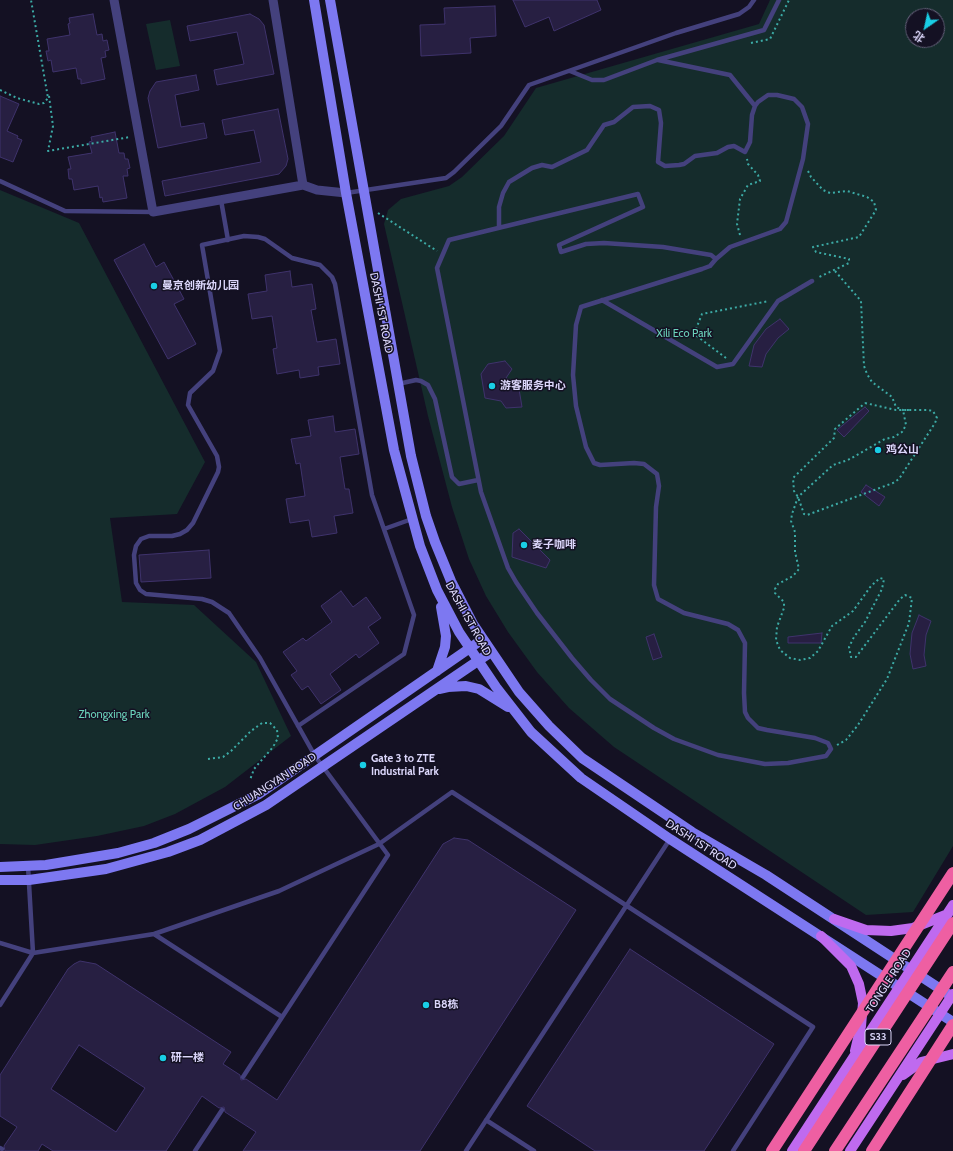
<!DOCTYPE html>
<html>
<head>
<meta charset="utf-8">
<style>
  body { margin:0 }
  #map { position:relative; width:953px; height:1151px; overflow:hidden; background:#141123; font-family:Cabin,"Noto Sans SC",sans-serif }
  canvas { display:block }
  .north { position:absolute; left:905px; top:8px; width:40px; height:40px; box-sizing:border-box; background:#141123; border:1px solid #646079; border-radius:50%; rotate:214deg; font-size:11px; font-weight:700; line-height:16px; text-align:center; color:#dcd7fb }
  .north::after { content:''; display:block; margin:auto; width:14px; height:18px; background:#19cee5; clip-path:polygon(50% 0,100% 100%,50% 72%,0 100%) }
</style>
</head>
<body>
<div id="map">
<canvas width="953" height="1151"></canvas>
<div class="north">北</div>
</div>
<script>
const c = document.querySelector('canvas').getContext('2d');
c.lineJoin = 'round';
function fillPath(path, color) { c.fillStyle = color; c.fill(path, 'evenodd'); }
const toPath = rows => new Path2D(rows.map(r => 'M' + r).join(''));
function stroke(path, color, width, dash) { c.strokeStyle = color; c.lineWidth = width; c.lineCap = dash ? 'butt' : 'round'; c.setLineDash(dash || []); c.stroke(path); }
function label(font, color, halo, rows, align = 'center') {
  c.font = font + ' Cabin,"Noto Sans SC",sans-serif'; c.lineWidth = 3; c.setLineDash([]); c.textBaseline = 'middle'; c.strokeStyle = halo; c.fillStyle = color; for (const [text, x, y, turn = 0] of rows) {
    c.save(); c.translate(x, y); c.rotate((+turn || 0) * Math.PI / 180); c.textAlign = isNaN(turn) ? turn : align; if (halo) c.strokeText(text, 0, 0); c.fillText(text, 0, 0); c.restore();
  }
}
const green = toPath([
  [770,0,953,0,953,846,913,912,866,915,614,747,569,708,537,672,508,632,486,596,469,559,452,507,428,416,384,224,388,210,401,199,449,186,462,177,504,136,536,88,759,24],
  [913,16,937,16,937,40,913,40],
  [170,20,180,66,156,70,146,24],
  [0,190,79,223,205,462,177,514,110,518,122,602,194,605,256,662,291,736,225,787,175,814,144,826,97,836,35,845,0,844]
]);
const building = toPath([
  [513,0,597,0,601,10,554,31,549,17,525,27,513,0],
  [495,6,496,36,470,38,471,53,421,56,420,25,445,24,444,8,495,6],
  [93,14,97,35,102,34,103,41,107,40,109,50,105,51,106,57,101,58,105,79,81,84,81,79,78,79,76,68,53,72,51,60,48,61,46,51,49,51,47,39,70,35,68,24,70,23,69,18,93,14],
  [250,14,259,19,264,25,274,74,217,85,214,70,244,64,237,32,190,41,187,26,250,14],
  [196,75,199,90,175,95,181,127,204,123,207,138,158,148,148,98,150,91,156,82,196,75],
  [0,96,19,104,7,131,18,136,17,138,22,140,13,162,0,157,0,96],
  [278,109,288,159,286,166,279,174,165,196,162,181,261,162,254,130,225,135,222,120,278,109],
  [115,132,119,153,124,153,125,159,128,159,130,168,127,169,128,176,123,176,127,198,103,202,102,197,100,198,98,186,74,190,72,179,69,179,68,169,71,169,68,157,92,153,89,142,92,141,91,137,115,132],
  [144,244,156,267,164,262,184,299,174,304,196,344,168,359,114,260,144,244],
  [290,271,292,287,312,284,316,309,311,310,317,342,336,339,340,364,318,367,319,375,300,378,299,370,277,374,273,349,277,348,272,316,252,319,248,294,267,291,265,275,290,271],
  [780,319,789,329,778,338,766,354,762,367,749,366,754,345,766,329,780,319],
  [505,361,512,369,506,378,518,383,522,407,506,408,501,401,485,398,481,374,488,364,505,361],
  [865,407,869,411,844,437,837,430,865,407],
  [333,416,335,432,355,429,359,454,340,457,345,489,349,489,353,513,334,516,337,533,312,537,309,520,290,523,286,499,305,496,300,463,296,464,291,439,311,436,308,420,333,416],
  [866,485,885,497,879,506,861,492,866,485],
  [519,529,550,560,546,568,512,557,513,533,519,529],
  [209,550,211,578,141,582,139,555,209,550],
  [341,591,353,607,366,597,381,618,368,627,379,643,359,658,356,654,330,674,341,690,321,704,308,686,302,690,291,675,297,671,283,652,303,638,306,641,332,622,321,606,341,591],
  [919,615,931,621,926,635,924,655,926,666,913,669,910,654,912,633,919,615],
  [822,633,821,643,788,643,788,637,822,633],
  [654,634,662,657,653,660,646,637,654,634],
  [454,838,468,840,576,910,420,1151,243,1151,256,1132,225,1112,224,1107,219,1108,202,1096,166,1151,53,1151,42,1144,38,1151,5,1151,4,1146,17,1127,0,1116,0,1075,68,969,74,964,80,961,96,964,231,1052,223,1064,240,1075,241,1080,246,1079,277,1100,443,844,454,838],
  [79,1045,145,1088,116,1132,51,1089,79,1045],
  [630,949,774,1044,704,1151,595,1151,527,1106,630,949]
]);
const path = toPath([
  [751,43,770,39,789,0],
  [0,90,17,98,39,104,44,103,48,98,31,0],
  [49,96,53,126,48,151,130,137],
  [808,171,811,177,823,190,830,193,847,191,867,197,874,202,876,210,859,237,813,247,816,252,849,259,849,263,817,278],
  [378,213,437,251],
  [740,235,737,224,740,199,748,185,760,181,758,175,748,164,747,159],
  [835,271,861,301,864,366,867,374,872,382,892,397,896,407,903,410,909,410],
  [726,358,694,334,702,314,769,301],
  [837,745,846,740,858,725,887,679,909,623,912,598,905,595,900,599,856,657,851,657,849,647,854,637,865,622,882,589,884,579,880,578,871,586,853,611,832,626,818,651,810,658,800,660,790,658,780,650,776,640,777,627,784,608,784,602,775,593,775,589,778,584,793,576,799,569,795,552,795,532,791,521,792,514,798,497,833,465,848,460,885,439,894,437,902,432,906,425,903,410],
  [208,759,223,757,231,751,251,731,262,723,270,723,277,730,278,738,273,747,254,769,250,780]
]);
const lane = toPath([
  [658,60,730,75,755,106],
  [570,71,592,80,604,80,657,60,764,30,779,0],
  [0,181,65,211,153,212],
  [346,193,446,178,454,172,501,126,529,85,676,33,739,14,749,7,754,0],
  [638,194,643,207,559,245,561,252,586,244,604,243,663,247,711,255,716,259,710,266,702,269,581,307,576,325,573,375,576,406,586,447,594,463,600,465,634,463,644,464,657,474,659,486,656,507,654,585,658,599,684,613,728,624,738,630,745,643,744,693,745,712,748,718,758,728,767,730,815,738,828,743,831,749,826,756,788,763,765,764,718,755,674,739,654,728,610,699,591,680,572,658,537,613,516,582,508,568,481,492,437,268,449,240,638,194],
  [221,200,228,240],
  [499,227,499,207,503,193,509,182,532,168,542,165,552,167,587,150,604,125,614,122,633,107,650,106,659,110,661,123,658,162,665,166,679,165,684,164,695,156,717,153,728,147,734,146,745,152,750,142,752,115,755,106,758,102,768,95,777,95,794,99,802,107,808,124,803,159,786,222,780,229,730,247,716,259],
  [602,300,717,367,733,364,778,301,812,281],
  [398,384,416,380,421,381,428,385,435,399,452,477,459,484,478,480],
  [384,529,412,519],
  [154,934,282,1017],
  [0,943,33,953,154,934,279,891,379,844,452,792,813,1027,733,1151],
  [0,1005,33,953,28,866],
  [243,1077,388,855,315,756,260,658,229,613,212,602,202,599,146,594,140,590,136,583,134,555,136,546,141,539,149,536,172,536,180,534,187,530,193,523,218,472,219,467,217,456,188,405,190,393,213,371,220,351,202,245,244,236,258,237,265,239,292,258,320,265,332,277,335,284,372,495,414,615,404,654,298,726],
  [486,1120,534,1151],
  [0,1148,2,1149],
  [195,1151,222,1110],
  [466,1151,670,839]
]);
const street = toPath([
  [114,0,153,212,303,185,317,190,346,193],
  [273,0,303,185]
]);
const secondary = toPath([
  [314,0,346,193,394,450,420,546,437,590,459,632,496,687,531,732,581,778,670,839,953,1022],
  [330,0,411,456,426,516,435,542,451,581,473,624,519,692,549,726,582,758,692,832,766,875,948,994],
  [437,671,445,647,446,636,441,607],
  [439,689,448,687,466,686,479,689,508,707],
  [0,867,46,865,118,853,154,843,189,829,259,794,483,639],
  [0,880,29,880,106,869,168,852,200,840,266,805,491,652]
]);
const primary = toPath([
  [834,919,866,930,891,931,913,928,948,914],
  [821,936,851,966,859,984,863,1003,861,1026,855,1051],
  [903,1075,921,1062,953,1054],
  [792,1151,953,905],
  [850,1151,953,994]
]);
const pathBridge = toPath([
  [865,403,896,410,928,410,933,411,937,418,935,423,899,479,893,483,807,515,804,514,798,497,794,491,793,478,834,438,835,429,865,403]
]);
const highwayBridge = toPath([
  [772,1151,953,873],
  [804,1151,953,923],
  [835,1151,953,972],
  [872,1151,953,1025]
]);
const markers = [
  [154,286,4,"#19cee5"],
  [492,386,4,"#19cee5"],
  [878,450,4,"#19cee5"],
  [524,545,4,"#19cee5"],
  [363,765,4,"#19cee5"],
  [426,1005,4,"#19cee5"],
  [163,1058,4,"#19cee5"]
];
const shields = [
  [878,1037,26]
];
const shieldNames = [
  ["S33",878,1037]
];
const poiNames = [
  ["曼京创新幼儿园",162,286],
  ["游客服务中心",500,386],
  ["鸡公山",886,450],
  ["麦子咖啡",532,545],
  ["Gate 3 to ZTE",371,759],
  ["Industrial Park",371,772],
  ["B8栋",434,1005],
  ["研一楼",171,1058]
];
const streetNames = [
  ["DASHI 1ST ROAD",381,313,79],
  ["DASHI 1ST ROAD",468,619,61],
  ["CHUANGYAN ROAD",275,782,-33],
  ["DASHI 1ST ROAD",701,845,33],
  ["TONGLE ROAD",889,981,-57]
];
const parkNames = [
  ["Xili Eco Park",684,334],
  ["Zhongxing Park",114,715]
];
fillPath(green, '#152c2c');
fillPath(building, '#271f42');
stroke(building, '#3f336c', 1);
stroke(path, '#3caaa5', 2, [2, 3]);
stroke(lane, '#44417d', 4.5);
stroke(street, '#44417d', 9);
stroke(secondary, '#7d78f1', 10);
stroke(primary, '#bf6aef', 10);
stroke(pathBridge, '#3caaa5', 2, [2, 3]);
stroke(highwayBridge, '#ee5fa2', 12);
for (const [x, y, r, color] of markers) { const dot = new Path2D(); dot.arc(x, y, r, 0, 2 * Math.PI); c.fillStyle = color; c.fill(dot); stroke(dot, '#141123', 1.5); }
for (const [x, y, w] of shields) { const box = new Path2D(); box.roundRect(x - w / 2, y - 8, w, 16, 3); c.fillStyle = '#141123'; c.fill(box); stroke(box, '#dcd7fb', 1); }
label('bold 10px', '#dcd7fb', null, shieldNames);
label('bold 11px', '#dcd7fb', '#141123', poiNames, 'left');
label('11px', '#dcd7fb', '#141123', streetNames);
label('11px', '#6bd3bb', '#141123', parkNames);
</script>
</body>
</html>
